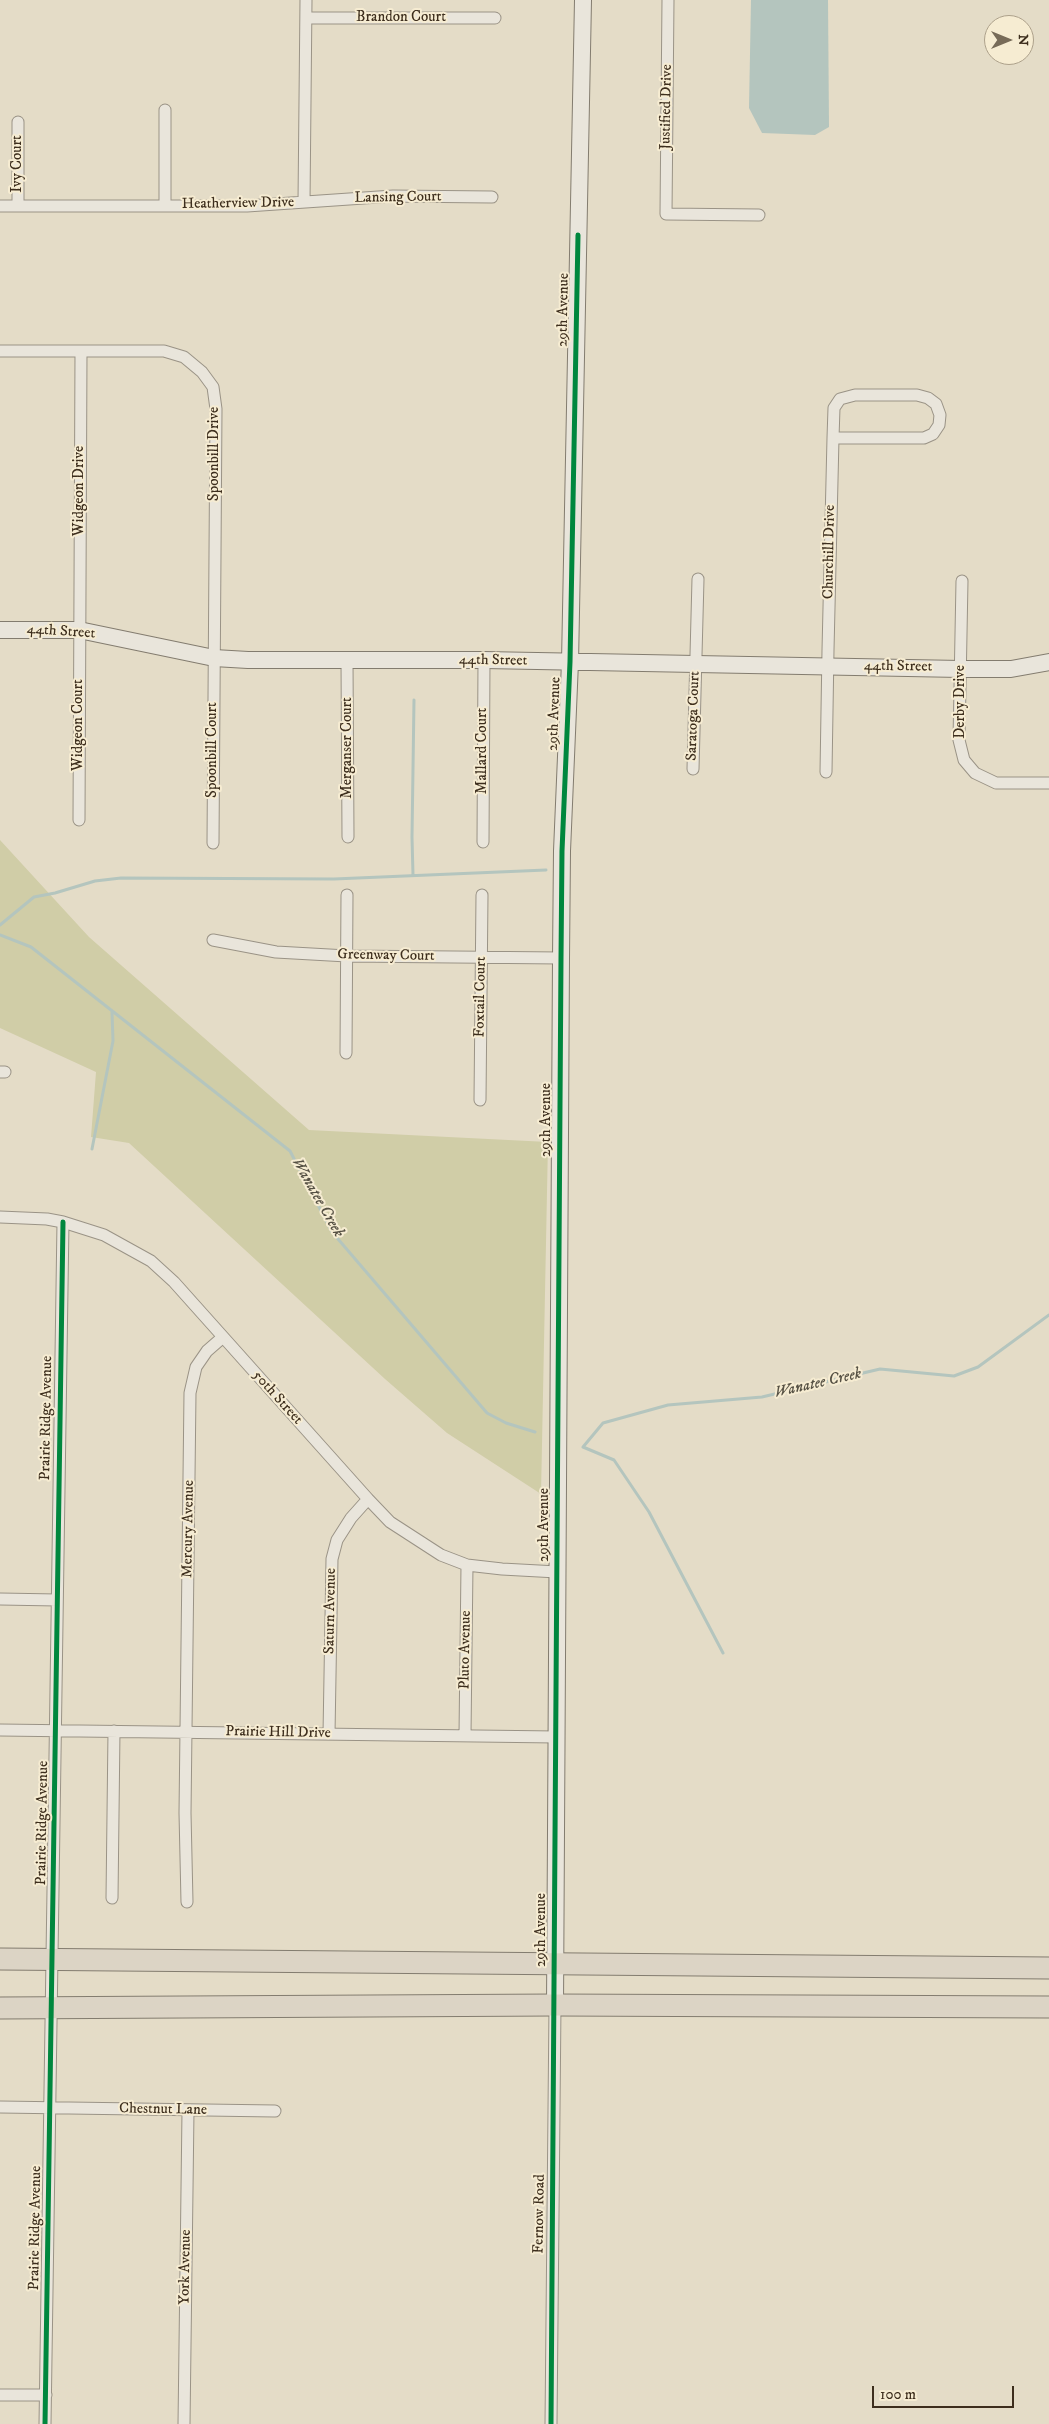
<!DOCTYPE html>
<html>
<head>
<meta charset="utf-8">
<style>
  body { margin:0 }
  #map { position:relative; width:1049px; height:2424px; overflow:hidden; background:#e4dcc7; font-family:"IM FELL DW Pica",serif }
  canvas { display:block }
  .north { position:absolute; left:984px; top:15px; width:50px; height:50px; box-sizing:border-box; background:#f6ecd2; border:1px solid #aca08a; border-radius:50%; rotate:90deg; font-size:14px; font-weight:700; line-height:20px; text-align:center; color:#3d2e1d }
  .north::after { content:''; display:block; margin:auto; width:18px; height:22px; background:#776b58; clip-path:polygon(50% 0,100% 100%,50% 72%,0 100%) }
  .scale { position:absolute; left:872px; top:2386px; width:142px; height:22px; box-sizing:border-box; border:2px solid #3d2e1d; border-top:0; padding-left:6px; font-size:15px; line-height:18px; white-space:nowrap; color:#3d2e1d; -webkit-text-stroke:4px #f6ecd2; paint-order:stroke }
</style>
</head>
<body>
<div id="map">
<canvas width="1049" height="2424"></canvas>
<div class="north">N</div>
<div class="scale">100 m</div>
</div>
<script>
const c = document.querySelector('canvas').getContext('2d');
c.lineJoin = 'round';
function fillPath(path, color) { c.fillStyle = color; c.fill(path, 'evenodd'); }
const toPath = rows => new Path2D(rows.map(r => 'M' + r).join(''));
function stroke(path, color, width, dash) { c.strokeStyle = color; c.lineWidth = width; c.lineCap = dash ? 'butt' : 'round'; c.setLineDash(dash || []); c.stroke(path); }
function label(font, color, halo, rows, align = 'center') {
  c.font = font + ' "IM FELL DW Pica",serif'; c.lineWidth = 4; c.setLineDash([]); c.textBaseline = 'middle'; c.strokeStyle = halo; c.fillStyle = color; for (const [text, x, y, turn = 0] of rows) {
    c.save(); c.translate(x, y); c.rotate((+turn || 0) * Math.PI / 180); c.textAlign = isNaN(turn) ? turn : align; if (halo) c.strokeText(text, 0, 0); c.fillText(text, 0, 0); c.restore();
  }
}
const green = toPath([
  [0,840,89,937,309,1130,548,1142,541,1494,447,1433,385,1379,129,1143,91,1137,96,1072,0,1028]
]);
const water = toPath([
  [751,0,828,0,829,127,815,135,762,133,749,108]
]);
const stream = toPath([
  [413,875,412,837,414,700],
  [0,925,34,897,55,893,95,881,121,878,334,879,546,870],
  [0,935,31,947,290,1151,332,1232,487,1413,506,1423,535,1432],
  [92,1149,113,1041,112,1012],
  [723,1653,649,1512,614,1460,583,1447,603,1423,668,1405,762,1397,880,1369,954,1376,978,1367,1049,1315]
]);
const street = toPath([
  [668,0,666,214,759,215],
  [306,18,495,18],
  [165,110,165,205],
  [18,122,18,206],
  [304,202,306,0],
  [0,206,247,206,393,196,492,197],
  [0,351,164,351,184,357,202,372,213,387,216,409,213,843],
  [962,581,959,740,964,760,975,773,996,783,1049,783],
  [347,660,348,837],
  [693,769,698,579],
  [826,772,828,650,833,438,834,408,840,399,855,395,917,395,928,398,936,404,940,415,939,425,933,434,924,438,833,438],
  [79,820,81,352],
  [483,842,484,660],
  [213,940,276,952,347,956,561,958],
  [346,1053,347,895],
  [0,1072,5,1072],
  [480,1100,482,895],
  [0,1217,47,1219,63,1222,104,1235,151,1261,174,1282,368,1499,390,1522,441,1555,467,1565,502,1569,557,1572],
  [0,1599,57,1600],
  [0,1730,556,1737],
  [329,1734,332,1559,337,1540,351,1518,368,1499],
  [465,1735,467,1565],
  [112,1898,114,1731],
  [187,1902,185,1813,190,1393,196,1367,207,1351,223,1337],
  [0,2107,275,2111],
  [0,2395,46,2395],
  [45,2424,63,1222],
  [184,2424,188,2111],
  [551,2424,555,2005]
]);
const secondary = toPath([
  [0,630,79,630,214,658,248,660,484,660,961,669,1011,669,1049,662],
  [555,2005,561,958,562,851,570,662,583,0]
]);
const highway = toPath([
  [0,1959,1049,1968],
  [0,2008,555,2005,1049,2007]
]);
const cycleway = toPath([
  [45,2424,63,1222],
  [551,2424,561,958,562,851,570,662,578,235]
]);
const streetNames = [
  ["Brandon Court",401,18],
  ["Justified Drive",667,107,-89],
  ["Ivy Court",18,164,-90],
  ["Lansing Court",398,198,-1],
  ["Heatherview Drive",238,204,-1],
  ["29th Avenue",564,310,-89],
  ["Spoonbill Drive",215,454,-90],
  ["Widgeon Drive",80,491,-90],
  ["Churchill Drive",830,552,-89],
  ["44th Street",61,632,4],
  ["44th Street",493,661,1],
  ["44th Street",898,667,1],
  ["Derby Drive",961,702,-90],
  ["29th Avenue",555,714,-88],
  ["Saratoga Court",694,716,-88],
  ["Widgeon Court",79,725,-90],
  ["Merganser Court",348,748,-90],
  ["Spoonbill Court",213,750,-90],
  ["Mallard Court",483,751,-90],
  ["Greenway Court",386,956,1],
  ["Foxtail Court",481,997,-89],
  ["29th Avenue",547,1120,-90],
  ["50th Street",277,1398,48],
  ["Prairie Ridge Avenue",47,1418,-89],
  ["29th Avenue",545,1525,-90],
  ["Mercury Avenue",189,1529,-89],
  ["Saturn Avenue",331,1611,-89],
  ["Pluto Avenue",466,1650,-89],
  ["Prairie Hill Drive",278,1733,1],
  ["Prairie Ridge Avenue",43,1823,-89],
  ["29th Avenue",542,1930,-90],
  ["Chestnut Lane",163,2110,1],
  ["Fernow Road",540,2214,-89],
  ["Prairie Ridge Avenue",36,2228,-89],
  ["York Avenue",186,2267,-89]
];
const waterNames = [
  ["Wanatee Creek",317,1198,60],
  ["Wanatee Creek",818,1384,-13]
];
fillPath(green, '#d0cda7');
fillPath(water, '#b4c5be');
stroke(stream, '#b4c5be', 3);
stroke(street, '#9a9386', 13);
stroke(secondary, '#837c6f', 18);
stroke(highway, '#837c6f', 23);
stroke(street, '#e9e5db', 11);
stroke(secondary, '#e9e5db', 16);
stroke(highway, '#dcd4c5', 21);
stroke(cycleway, '#00873e', 5);
label('15px', '#3d2e1d', '#f6ecd2', streetNames);
label('italic 16px', '#565144', '#f6ecd2', waterNames);
</script>
</body>
</html>
